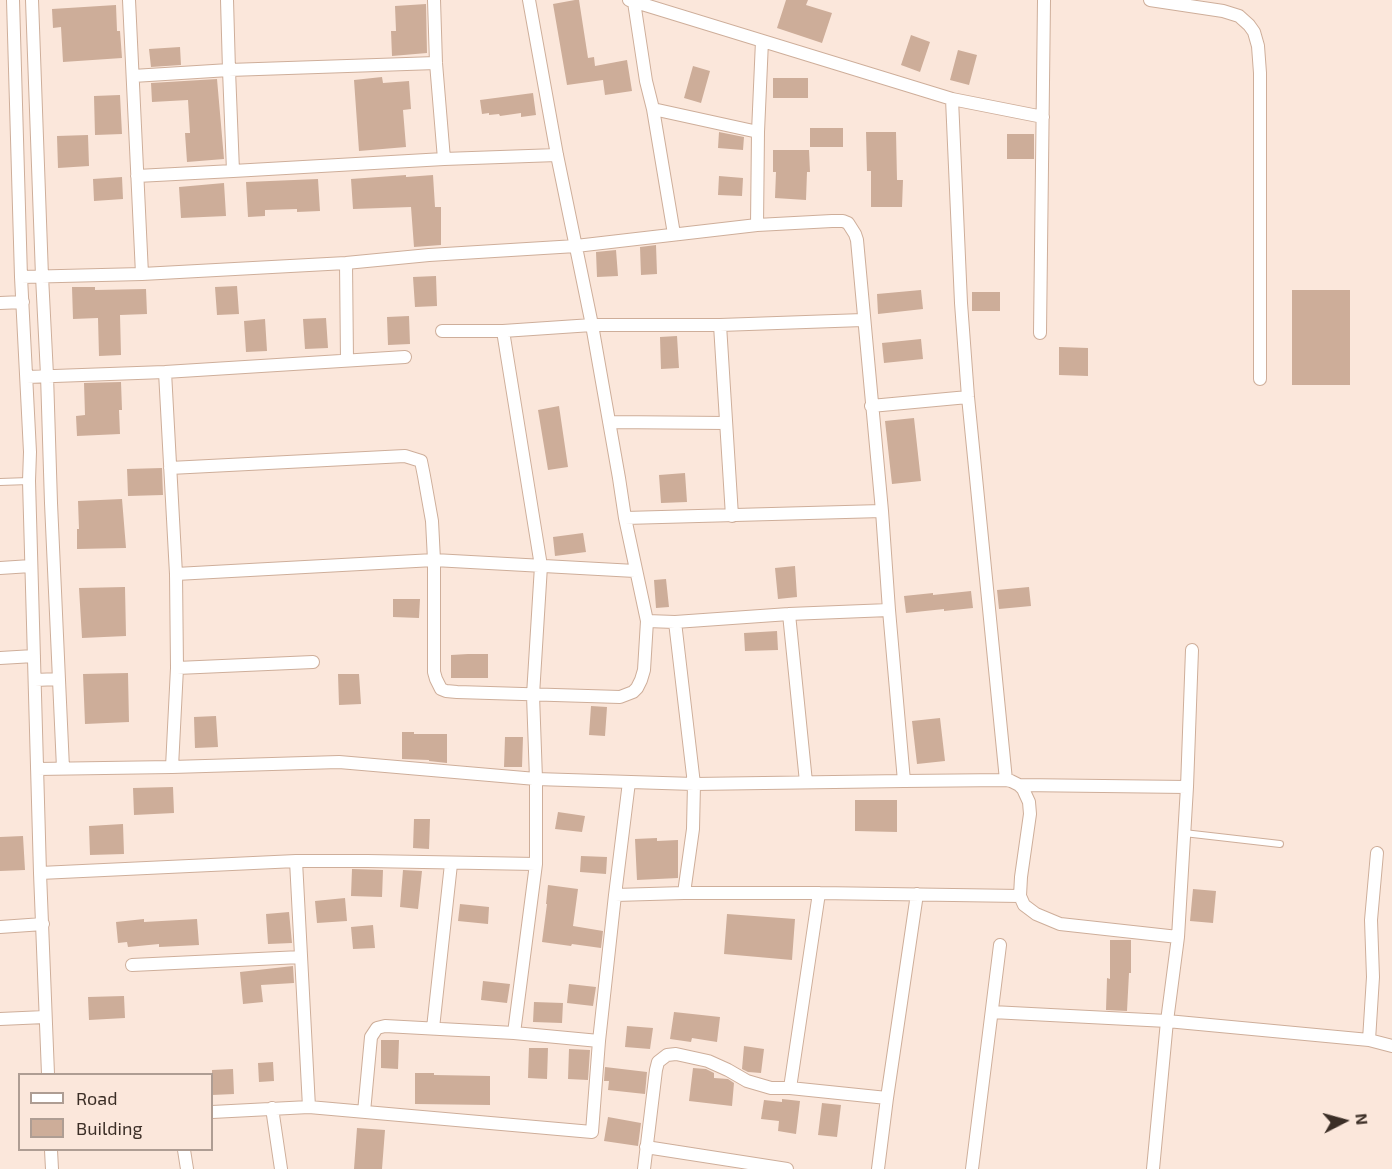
<!DOCTYPE html>
<html>
<head>
<meta charset="utf-8">
<style>
  body { margin:0 }
  #map { position:relative; width:1392px; height:1169px; overflow:hidden; background:#fbe7db; font-family:"Exo 2",sans-serif }
  canvas { display:block }
  .legend { position:absolute; left:18px; top:1073px; width:195px; height:78px; box-sizing:border-box; background:#fbe7db; border:2px solid #ae9d93; margin:0; padding:8px 10px; list-style:none; font-size:18px; color:#3b2e26 }
  .legend li { display:flex; align-items:center; gap:12px; height:30px }
  .legend b { width:30px; border:2px solid #ae9d93 }
  .north { position:absolute; left:1314px; top:1091px; width:60px; height:60px; -webkit-text-stroke:4px #fbe7db; paint-order:stroke; rotate:84deg; font-size:16px; font-weight:700; line-height:24px; text-align:center; color:#3b2e26 }
  .north::after { content:''; display:block; margin:auto; width:21px; height:27px; background:#3b2e26; clip-path:polygon(50% 0,100% 100%,50% 72%,0 100%) }
</style>
</head>
<body>
<div id="map">
<canvas width="1392" height="1169"></canvas>
<ul class="legend">
<li><b style="height:8px;background:#fff"></b>Road</li>
<li><b style="height:16px;background:#cdad99"></b>Building</li>
</ul>
<div class="north">N</div>
</div>
<script>
const c = document.querySelector('canvas').getContext('2d');
c.lineJoin = 'round';
function fillPath(path, color) { c.fillStyle = color; c.fill(path, 'evenodd'); }
const toPath = rows => new Path2D(rows.map(r => 'M' + r).join(''));
function stroke(path, color, width, dash) { c.strokeStyle = color; c.lineWidth = width; c.lineCap = dash ? 'butt' : 'round'; c.setLineDash(dash || []); c.stroke(path); }
const building = toPath([
  [575,0,579,0,588,58,594,57,595,66,627,60,632,91,605,95,603,80,567,85,553,4],
  [786,0,808,0,806,5,832,13,822,43,777,28],
  [426,4,427,53,392,56,391,31,396,31,395,6],
  [116,5,117,31,120,31,122,58,63,62,61,27,53,28,52,9],
  [911,35,930,42,920,72,901,65],
  [180,47,181,65,151,67,149,49],
  [958,50,977,55,969,85,950,80],
  [693,66,710,71,701,103,684,98],
  [382,77,383,83,409,81,411,109,403,110,406,147,359,151,354,80],
  [773,78,808,78,808,98,773,98],
  [217,79,224,159,187,162,185,133,190,133,188,100,152,102,151,83],
  [533,93,536,115,521,117,521,113,500,116,499,114,489,115,489,113,482,114,480,100],
  [120,95,122,134,95,135,94,96],
  [810,128,843,128,843,147,810,147],
  [719,132,744,137,743,150,718,148],
  [866,132,896,132,897,180,903,180,902,207,871,207,871,171,867,171],
  [1007,134,1034,134,1034,159,1007,159],
  [88,135,89,166,58,168,57,136],
  [773,150,809,150,810,172,807,172,806,200,775,198,776,172,773,172],
  [406,175,406,177,433,175,435,207,441,207,441,245,414,247,411,207,353,209,351,179],
  [719,176,743,178,742,196,718,195],
  [122,177,123,199,94,201,93,179],
  [318,179,320,211,297,212,297,209,265,210,265,216,248,217,246,182],
  [224,183,226,216,181,218,179,187],
  [656,245,657,274,641,275,640,247],
  [616,250,618,276,597,277,596,252],
  [436,276,437,306,415,307,413,277],
  [237,286,239,314,217,315,215,287],
  [72,287,95,287,95,290,146,289,147,314,120,315,121,355,99,356,98,318,73,319],
  [921,290,923,309,878,314,877,294],
  [1292,290,1350,290,1350,385,1292,385],
  [972,292,1000,292,1000,311,972,311],
  [409,316,410,344,388,345,387,317],
  [326,318,328,348,305,349,303,319],
  [265,319,267,351,246,352,244,321],
  [677,336,679,368,661,369,660,337],
  [921,339,923,359,884,363,882,343],
  [1059,347,1088,348,1088,376,1059,375],
  [121,382,122,410,119,410,120,434,77,436,76,416,85,415,84,383],
  [559,406,568,467,548,470,538,410],
  [914,418,921,481,892,484,885,421],
  [162,468,163,495,128,496,127,469],
  [685,473,687,502,661,503,659,475],
  [122,499,126,548,77,549,77,529,79,529,78,501],
  [583,533,586,552,555,556,553,537],
  [795,566,797,597,778,599,775,568],
  [666,579,669,607,656,608,654,580],
  [125,587,126,636,82,638,79,588],
  [1029,587,1031,606,999,609,997,590],
  [971,591,973,608,944,611,944,609,906,613,904,596,933,593,933,595],
  [393,599,420,599,419,618,393,617],
  [777,631,778,650,745,651,744,633],
  [468,654,488,654,488,678,451,678,451,655],
  [128,673,129,722,85,724,83,674],
  [338,674,359,674,361,704,339,705],
  [591,706,607,707,605,736,589,735],
  [216,716,218,747,195,748,194,717],
  [940,718,945,761,917,764,912,721],
  [402,732,414,732,414,734,447,734,447,763,429,761,429,760,402,759],
  [505,737,523,737,522,767,504,767],
  [173,787,174,813,134,815,133,788],
  [855,800,897,800,897,832,855,831],
  [558,812,585,816,582,832,555,829],
  [414,819,430,819,429,849,413,848],
  [123,824,124,854,90,855,89,826],
  [23,836,25,870,0,871,0,837],
  [657,838,657,841,678,840,678,878,637,880,635,839],
  [581,856,607,857,606,874,580,872],
  [352,869,383,870,382,897,351,896],
  [403,870,422,871,418,909,400,907],
  [548,885,578,889,573,926,603,931,601,948,572,944,571,946,542,942,547,904,546,904],
  [1193,889,1216,891,1213,923,1190,921],
  [345,898,347,921,317,923,315,901],
  [460,904,489,907,488,924,458,921],
  [289,912,292,943,268,944,266,914],
  [727,914,795,919,792,960,724,954],
  [144,919,144,922,197,919,199,945,159,947,159,944,128,947,127,942,118,943,116,922],
  [373,925,375,948,353,949,351,927],
  [1110,940,1131,940,1131,973,1129,973,1127,1011,1106,1010,1107,978,1110,979],
  [293,966,294,983,261,985,263,1002,243,1004,240,972],
  [483,981,510,984,507,1003,481,1000],
  [569,984,596,987,593,1006,567,1003],
  [124,996,125,1018,89,1020,88,997],
  [534,1002,563,1003,562,1023,533,1022],
  [674,1012,720,1017,717,1042,692,1038,691,1042,670,1039],
  [627,1026,653,1028,650,1049,625,1047],
  [381,1040,399,1040,398,1069,381,1068],
  [744,1046,764,1049,761,1073,748,1072,742,1069],
  [529,1048,548,1048,547,1079,528,1078],
  [569,1049,590,1050,588,1080,568,1079],
  [273,1062,274,1081,259,1082,258,1063],
  [605,1067,647,1072,645,1094,608,1090,609,1081,604,1081],
  [693,1068,706,1069,714,1073,714,1078,728,1079,734,1083,732,1106,689,1101],
  [233,1069,234,1094,212,1095,212,1070],
  [415,1073,434,1073,434,1075,490,1076,490,1105,415,1104],
  [782,1099,800,1101,796,1134,778,1131,779,1121,761,1119,764,1100,782,1102],
  [822,1103,841,1105,837,1137,818,1135],
  [608,1117,641,1123,638,1146,604,1141],
  [357,1128,385,1130,382,1169,354,1169]
]);
const lane = toPath([
  [0,482,29,481],
  [1184,833,1280,844]
]);
const street = toPath([
  [13,0,21,277,30,452,29,481,40,873,296,861,309,1107,592,1132,599,1041,615,895,684,893,819,893,1020,896],
  [32,0,42,276,47,375,51,503,63,768],
  [434,0,436,63,444,159],
  [629,0,952,99,961,303,968,397,1006,780],
  [1150,0,1223,11,1239,16,1249,25,1254,32,1258,46,1260,73,1260,379],
  [634,2,646,81,653,109,674,234],
  [133,76,229,70,227,0],
  [952,99,1043,117],
  [653,109,758,132,757,225],
  [758,132,762,41],
  [233,171,444,159,557,155],
  [137,176,233,171,229,70,436,63],
  [346,263,347,360],
  [142,274,346,263,429,255,576,246,757,225,832,221,843,221,848,223,855,234,857,240,882,511,889,610,904,781],
  [21,277,142,274,129,0],
  [0,303,23,302],
  [442,331,503,331,592,325,720,325],
  [1040,333,1044,0],
  [27,377,165,372,405,357],
  [871,406,968,397],
  [609,422,726,423],
  [170,468,405,456,421,461,424,476,432,521,434,560,434,672,436,679,441,689,446,691,457,692,620,697,633,692,637,688,641,680,644,670,647,621,625,518,619,478,592,325,557,155,529,0],
  [732,516,720,325,863,320],
  [625,518,882,511],
  [0,568,31,566],
  [176,574,434,560,635,571],
  [647,621,675,622,694,784,904,781,1006,780,1011,781,1019,785,1023,789,1029,802,1030,814,1021,877,1020,896,1024,905,1036,914,1060,924,1178,937],
  [675,622,789,614],
  [0,658,34,656],
  [177,668,313,662],
  [35,680,59,679],
  [172,767,339,762,536,779,694,784,693,829,684,893],
  [37,769,172,767,177,668,176,574,165,372],
  [806,782,789,614,889,610],
  [1019,785,1187,787],
  [296,861,367,861,536,864,536,779,533,695,541,566,503,331],
  [40,873,48,1074],
  [615,895,629,782],
  [0,927,43,924],
  [132,965,301,957],
  [992,1012,1167,1021,1369,1040,1392,1046],
  [0,1019,45,1017],
  [433,1028,451,864],
  [514,1033,599,1041],
  [1369,1040,1373,977,1371,920,1377,853],
  [790,1088,819,893],
  [272,1108,281,1169],
  [212,1112,309,1107],
  [364,1112,371,1037,377,1028,385,1026,514,1033,536,864],
  [646,1147,787,1169],
  [51,1150,52,1169],
  [184,1150,187,1169],
  [644,1169,656,1070,658,1062,667,1055,676,1054,708,1061,728,1070,747,1081,771,1088,790,1088,887,1098],
  [878,1169,887,1098,917,894],
  [972,1169,1000,945],
  [1153,1169,1167,1021,1178,937,1187,787,1192,650]
]);
fillPath(building, '#cdad99');
stroke(lane, '#ceae9a', 8);
stroke(street, '#ceae9a', 14);
stroke(lane, '#fff', 6);
stroke(street, '#fff', 12);
</script>
</body>
</html>
